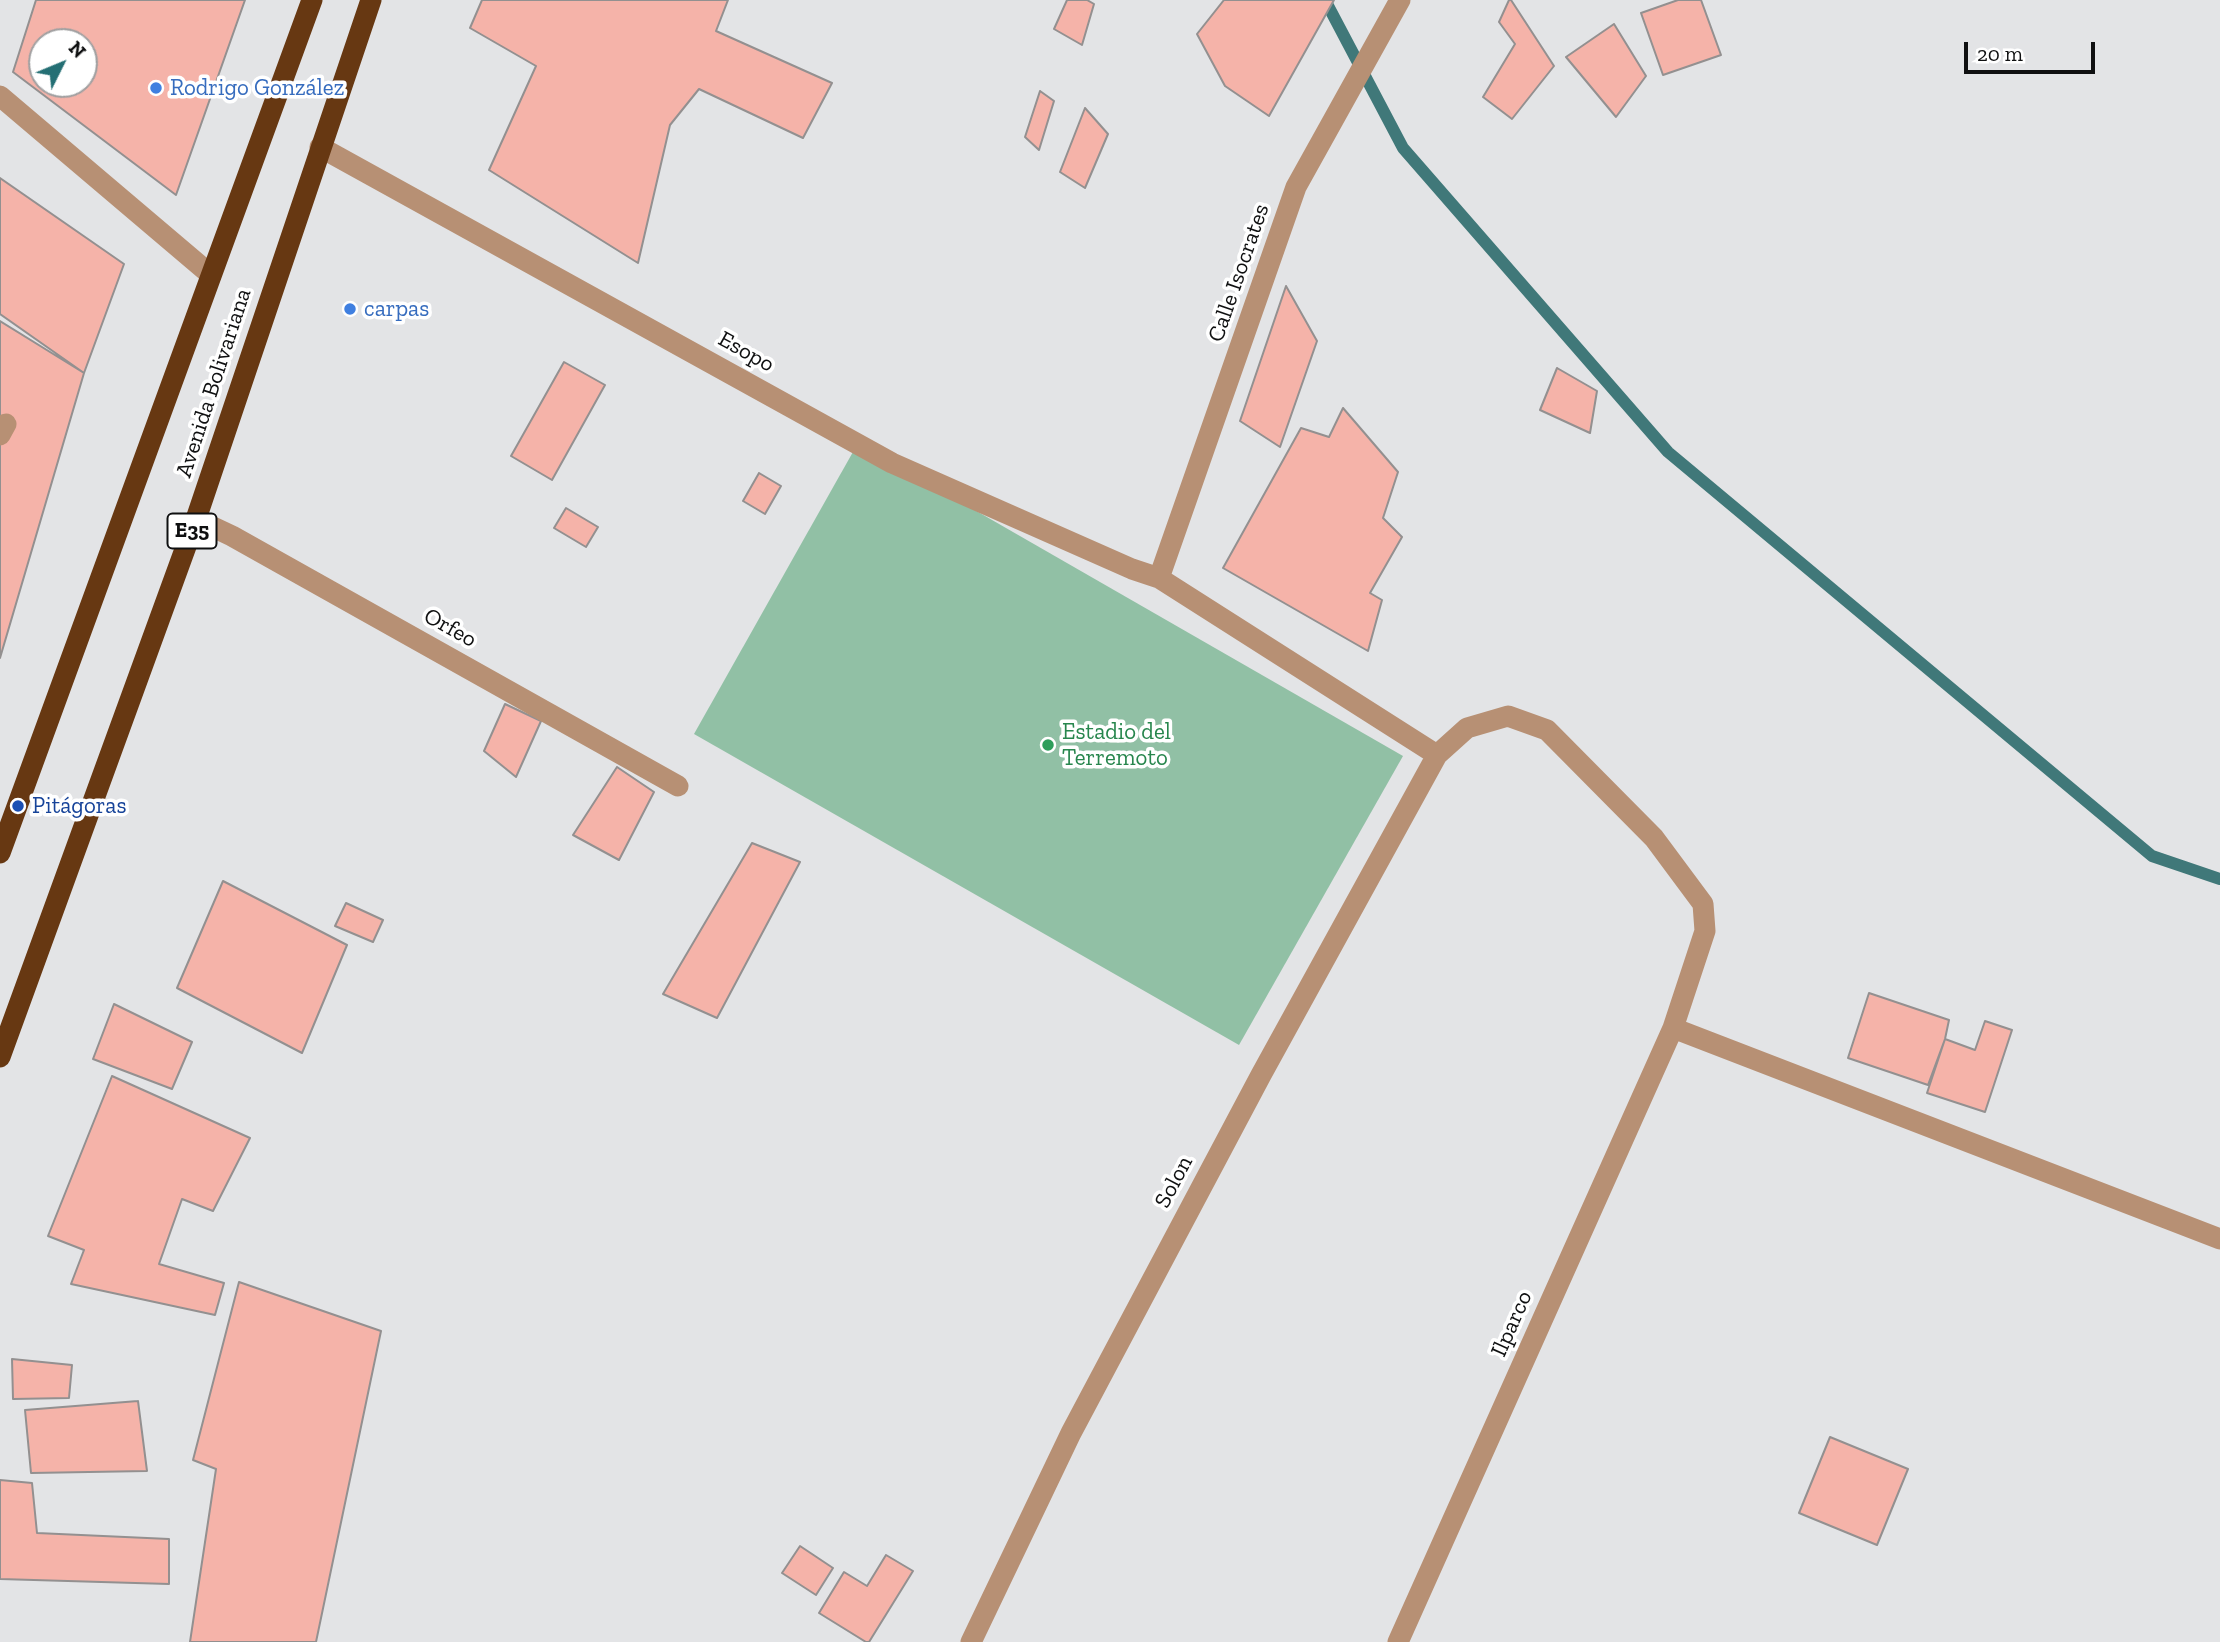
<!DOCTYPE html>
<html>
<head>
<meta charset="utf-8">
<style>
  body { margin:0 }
  #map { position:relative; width:2220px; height:1642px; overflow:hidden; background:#e3e4e6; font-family:"Zilla Slab",serif }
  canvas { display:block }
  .north { position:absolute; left:28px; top:28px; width:70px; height:70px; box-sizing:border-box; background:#fff; border:2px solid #9f9fa0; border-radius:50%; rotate:47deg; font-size:19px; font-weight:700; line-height:28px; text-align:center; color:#0f1011 }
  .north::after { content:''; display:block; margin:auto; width:24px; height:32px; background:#246f74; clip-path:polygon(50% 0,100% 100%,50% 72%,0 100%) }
  .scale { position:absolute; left:1964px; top:42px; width:131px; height:32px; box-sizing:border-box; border:4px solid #0f1011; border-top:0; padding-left:9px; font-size:21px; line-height:24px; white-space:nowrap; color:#0f1011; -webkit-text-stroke:5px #fff; paint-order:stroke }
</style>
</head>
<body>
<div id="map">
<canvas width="2220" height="1642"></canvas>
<div class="north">N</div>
<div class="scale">20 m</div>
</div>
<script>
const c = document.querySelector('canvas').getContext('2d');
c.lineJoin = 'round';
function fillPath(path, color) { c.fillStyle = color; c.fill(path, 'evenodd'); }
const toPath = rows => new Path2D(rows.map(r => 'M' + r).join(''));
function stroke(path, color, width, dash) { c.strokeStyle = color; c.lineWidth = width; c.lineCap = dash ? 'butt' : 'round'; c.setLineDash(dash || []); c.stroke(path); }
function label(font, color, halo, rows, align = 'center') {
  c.font = font + ' "Zilla Slab",serif'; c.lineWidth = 7; c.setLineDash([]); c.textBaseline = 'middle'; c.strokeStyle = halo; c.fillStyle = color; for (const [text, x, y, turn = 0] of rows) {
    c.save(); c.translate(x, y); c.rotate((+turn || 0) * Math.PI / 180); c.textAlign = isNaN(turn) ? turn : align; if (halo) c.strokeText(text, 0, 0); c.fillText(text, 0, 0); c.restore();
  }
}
const green = toPath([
  [858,443,1403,756,1239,1045,694,734]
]);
const stream = toPath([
  [1325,0,1403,148,1668,452,2152,856,2220,879]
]);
const building = toPath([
  [36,0,245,0,176,195,13,72,36,0],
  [42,42,84,42,84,84,42,84,42,42],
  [482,0,728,0,716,31,832,83,803,138,699,89,670,125,638,263,489,170,536,66,470,28,482,0],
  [1067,0,1087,0,1094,4,1082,45,1054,29,1067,0],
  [1224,0,1334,0,1269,116,1225,86,1197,34,1224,0],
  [1509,0,1511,0,1554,66,1512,119,1483,97,1515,44,1499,22,1509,0],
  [1678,0,1701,0,1721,55,1663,75,1641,13,1678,0],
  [1614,24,1646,76,1616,117,1566,57,1614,24],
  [1040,91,1054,101,1039,150,1025,137,1040,91],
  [1085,108,1108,134,1085,188,1060,172,1085,108],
  [0,178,124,264,84,373,0,314,0,178],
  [1286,286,1317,341,1280,447,1240,421,1286,286],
  [0,321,84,373,0,658,0,321],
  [564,362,605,385,552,480,511,456,564,362],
  [1557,368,1597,391,1590,433,1540,410,1557,368],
  [1343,408,1398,472,1383,518,1402,537,1370,593,1382,600,1368,651,1223,568,1301,428,1329,437,1343,408],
  [759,473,781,486,765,514,743,501,759,473],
  [566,508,598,527,586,547,554,528,566,508],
  [505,704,541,721,516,777,484,751,505,704],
  [617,767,654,792,619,860,573,835,617,767],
  [752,843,800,862,717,1018,663,994,752,843],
  [223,881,347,945,302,1053,177,988,223,881],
  [346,903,383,920,373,942,335,926,346,903],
  [1869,993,1949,1020,1945,1039,1928,1085,1848,1058,1869,993],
  [114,1004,192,1042,172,1089,93,1059,114,1004],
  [1985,1021,2012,1030,1985,1112,1927,1093,1945,1039,1975,1050,1985,1021],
  [112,1076,250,1138,213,1211,182,1199,159,1264,224,1283,215,1315,71,1284,84,1250,48,1236,112,1076],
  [239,1282,381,1331,316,1642,190,1642,216,1469,193,1460,239,1282],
  [12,1359,72,1365,69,1398,13,1399,12,1359],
  [138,1401,147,1471,31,1473,25,1410,138,1401],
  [1830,1437,1908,1469,1877,1545,1799,1513,1830,1437],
  [0,1480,32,1483,37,1533,169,1539,169,1584,0,1579,0,1480],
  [800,1546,833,1568,816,1595,782,1573,800,1546],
  [886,1555,913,1571,869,1642,866,1642,819,1613,844,1572,867,1586,886,1555]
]);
const minor = toPath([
  [0,96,211,275],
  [320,147,892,463,1132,569,1159,578,1437,755],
  [0,435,6,424],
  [196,519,232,536,678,786],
  [1159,578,1296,187,1400,0],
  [1673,1028,2220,1239],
  [971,1642,1071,1433,1261,1075,1437,755,1467,728,1508,716,1547,730,1654,838,1703,904,1705,931,1673,1028,1398,1642]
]);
const highway = toPath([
  [0,853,312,0],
  [0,1057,196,519,371,0]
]);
const markers = [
  [156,88,7,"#3f7fe0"],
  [350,309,7,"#3f7fe0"],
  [1048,745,7,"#2e9e5b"],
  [18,806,7,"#1a4fb4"]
];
const shields = [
  [192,531,49]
];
const shieldNames = [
  ["E35",192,531]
];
const shopNames = [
  ["Rodrigo González",170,88],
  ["carpas",364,309]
];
const streetNames = [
  ["Calle Isocrates",1239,273,-71],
  ["Esopo",746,352,29],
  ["Avenida Bolivariana",214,383,-72],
  ["Orfeo",450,628,29],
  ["Solon",1174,1182,-62],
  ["Ilparco",1512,1324,-66]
];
const leisureNames = [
  ["Estadio del",1062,732],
  ["Terremoto",1062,758]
];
const transitNames = [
  ["Pitágoras",32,806]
];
fillPath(green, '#91c0a5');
stroke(stream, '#407879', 12);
fillPath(building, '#f5b3a9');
stroke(building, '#939090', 2);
stroke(minor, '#b79074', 21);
stroke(highway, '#673812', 21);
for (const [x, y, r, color] of markers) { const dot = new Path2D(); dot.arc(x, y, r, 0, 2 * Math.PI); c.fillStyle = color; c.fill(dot); stroke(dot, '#fff', 2.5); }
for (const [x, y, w] of shields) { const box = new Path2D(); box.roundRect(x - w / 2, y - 17.5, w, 35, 5); c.fillStyle = '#fff'; c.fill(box); stroke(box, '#0f1011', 2); }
label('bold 21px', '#0f1011', null, shieldNames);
label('23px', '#366cbe', '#fff', shopNames, 'left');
label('23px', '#0f1011', '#fff', streetNames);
label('23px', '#27864d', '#fff', leisureNames, 'left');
label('23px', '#164399', '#fff', transitNames, 'left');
</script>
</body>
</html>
